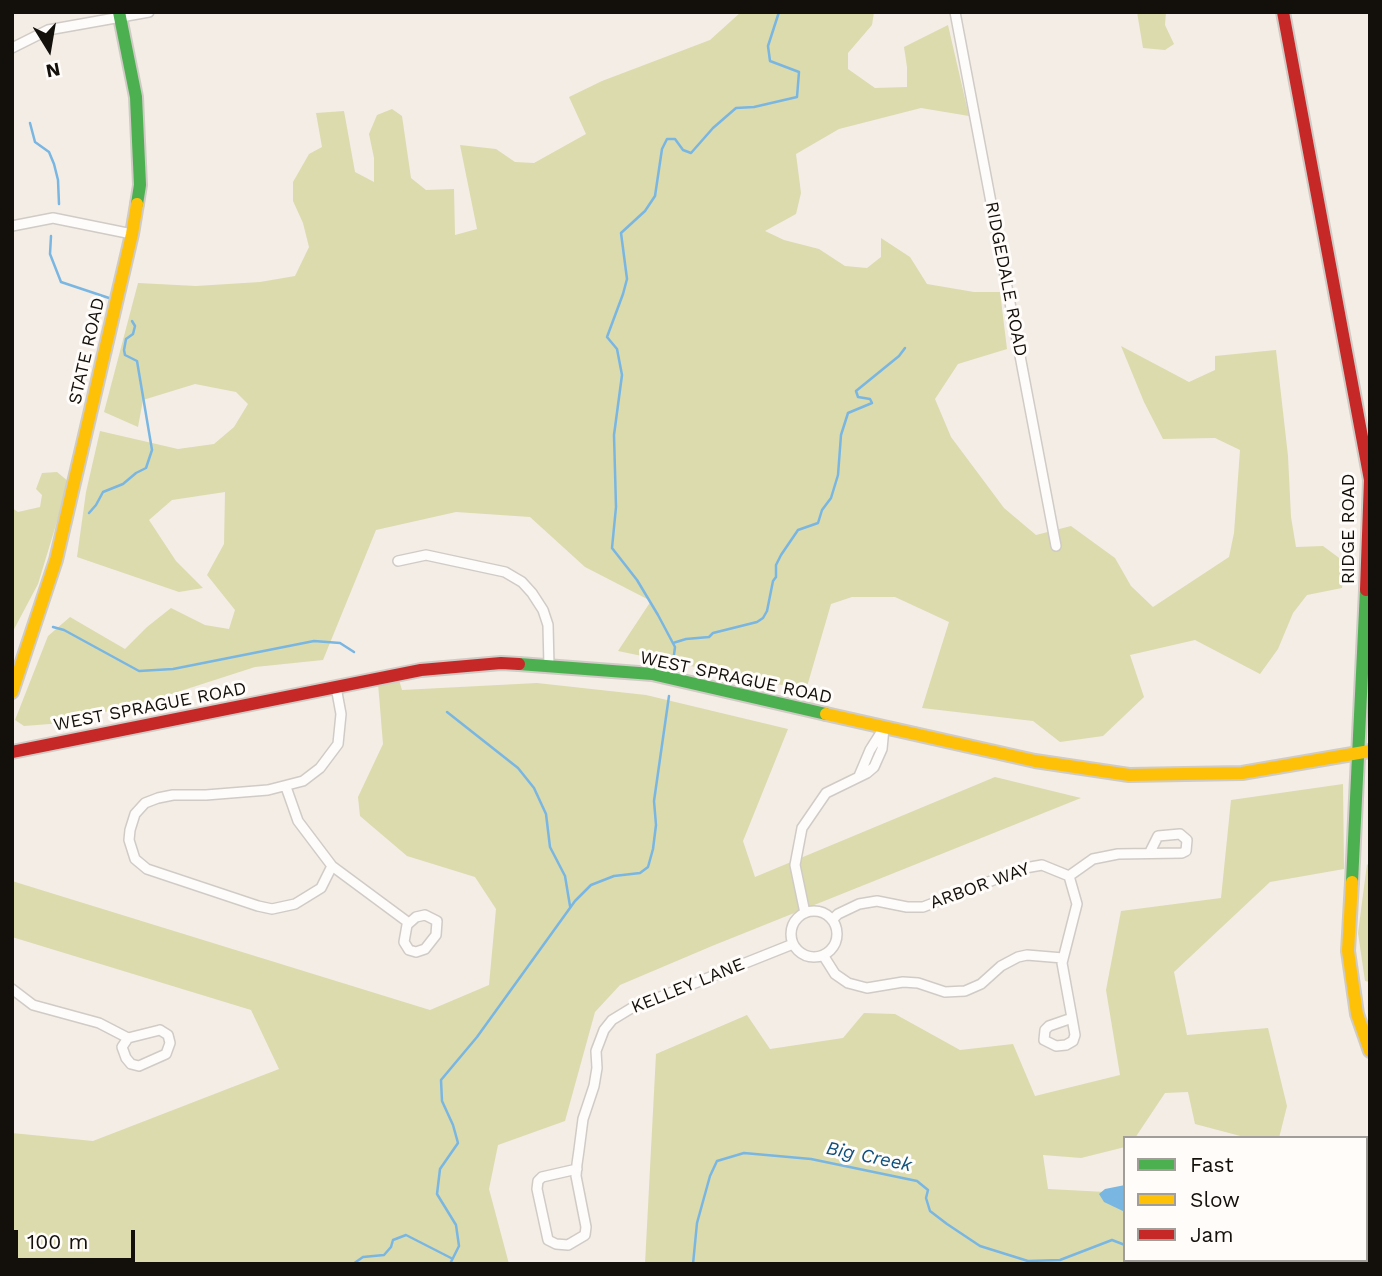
<!DOCTYPE html>
<html>
<head>
<meta charset="utf-8">
<style>
  body { margin:0 }
  #map { position:relative; width:1382px; height:1276px; overflow:hidden; background:#f3ede6; font-family:"Work Sans",sans-serif }
  canvas { display:block }
  .frame { position:absolute; inset:0; border:14px solid #13100b; pointer-events:none }
  .legend { position:absolute; left:1123px; top:1136px; width:245px; height:126px; box-sizing:border-box; background:#fffcfa; border:2px solid #a19e9a; margin:0; padding:9px 12px; list-style:none; font-size:21px; color:#13100b }
  .legend li { display:flex; align-items:center; gap:14px; height:35px }
  .legend b { width:35px; border:2px solid #a19e9a }
  .north { position:absolute; left:14px; top:14px; width:70px; height:70px; -webkit-text-stroke:5px #fffcfa; paint-order:stroke; rotate:169deg; font-size:19px; font-weight:700; line-height:28px; text-align:center; color:#13100b }
  .north::after { content:''; display:block; margin:auto; width:24px; height:32px; background:#13100b; clip-path:polygon(50% 0,100% 100%,50% 72%,0 100%) }
  .scale { position:absolute; left:14px; top:1230px; width:121px; height:32px; box-sizing:border-box; border:4px solid #13100b; border-top:0; padding-left:9px; font-size:21px; line-height:24px; white-space:nowrap; color:#13100b; -webkit-text-stroke:5px #fffcfa; paint-order:stroke }
</style>
</head>
<body>
<div id="map">
<canvas width="1382" height="1276"></canvas>
<div class="frame"></div>
<ul class="legend">
<li><b style="height:9px;background:#4caf50"></b>Fast</li>
<li><b style="height:9px;background:#ffc107"></b>Slow</li>
<li><b style="height:9px;background:#c62828"></b>Jam</li>
</ul>
<div class="north">N</div>
<div class="scale">100 m</div>
</div>
<script>
const c = document.querySelector('canvas').getContext('2d');
c.lineJoin = 'round';
function fillPath(path, color) { c.fillStyle = color; c.fill(path, 'evenodd'); }
const toPath = rows => new Path2D(rows.map(r => 'M' + r).join(''));
function stroke(path, color, width, dash) { c.strokeStyle = color; c.lineWidth = width; c.lineCap = dash ? 'butt' : 'round'; c.setLineDash(dash || []); c.stroke(path); }
function label(font, color, halo, rows, align = 'center') {
  c.font = font + ' "Work Sans",sans-serif'; c.lineWidth = 6; c.setLineDash([]); c.textBaseline = 'middle'; c.strokeStyle = halo; c.fillStyle = color; for (const [text, x, y, turn = 0] of rows) {
    c.save(); c.translate(x, y); c.rotate((+turn || 0) * Math.PI / 180); c.textAlign = isNaN(turn) ? turn : align; if (halo) c.strokeText(text, 0, 0); c.fillText(text, 0, 0); c.restore();
  }
}
const green = toPath([
  [741,12,874,12,872,25,848,53,848,69,875,88,907,87,907,67,904,47,948,25,969,116,921,108,839,129,796,154,801,193,796,214,765,231,784,240,819,249,845,266,867,268,881,257,881,238,910,257,927,284,974,292,1000,292,1007,349,958,364,935,399,951,437,1004,508,1036,535,1071,526,1115,558,1131,586,1153,607,1229,557,1234,533,1240,450,1215,438,1163,439,1144,402,1121,346,1189,382,1215,370,1215,356,1276,350,1288,456,1291,517,1296,547,1323,546,1346,563,1342,588,1307,595,1293,613,1278,649,1260,674,1195,640,1130,655,1144,697,1103,736,1060,742,1033,721,922,708,949,622,895,597,852,597,831,604,806,690,618,651,651,601,585,567,530,517,456,512,376,530,323,660,255,667,162,697,63,723,24,726,15,720,48,636,70,617,125,649,147,627,171,608,205,625,229,629,235,610,207,575,224,544,225,492,172,500,149,520,176,561,203,588,179,592,77,557,86,492,100,431,178,449,214,444,234,427,248,404,236,392,195,384,143,400,138,427,104,412,138,283,196,286,260,282,295,276,309,247,303,223,293,201,293,182,309,154,322,147,316,113,344,111,355,172,374,182,374,158,369,134,377,115,392,109,402,116,411,178,426,190,454,189,455,235,477,229,460,145,496,149,515,162,534,163,586,134,569,97,602,81,710,40],
  [1137,12,1166,12,1165,25,1174,44,1165,50,1143,48],
  [57,472,69,482,38,584,12,633,12,508,18,512,40,507,42,495,36,489,42,473],
  [399,680,402,690,537,683,646,695,788,729,743,841,755,877,995,777,1081,798,712,946,620,985,595,1012,565,1121,498,1145,489,1189,509,1264,12,1264,12,1133,93,1141,279,1069,251,1010,12,937,12,881,430,1010,489,985,496,909,475,877,407,856,360,816,358,797,383,744,378,683],
  [1343,784,1344,869,1270,882,1174,972,1187,1035,1268,1028,1287,1106,1279,1138,1248,1138,1195,1124,1188,1092,1165,1093,1135,1138,1125,1138,1125,1147,1081,1158,1043,1155,1048,1189,1125,1193,1125,1260,1366,1260,1366,1203,1370,1202,1370,1264,645,1264,656,1054,747,1015,770,1049,843,1038,864,1013,895,1014,960,1050,1013,1044,1035,1096,1120,1075,1106,990,1121,911,1221,898,1231,800],
  [1367,864,1370,867,1370,982,1365,981,1358,933]
]);
const water = toPath([
  [1125,1185,1125,1212,1104,1202,1099,1194,1105,1189]
]);
const stream = toPath([
  [30,123,35,142,49,152,54,164,58,180,59,204],
  [51,236,50,254,61,282,109,298],
  [89,513,96,505,103,492,123,484,136,473,146,468,152,450,137,361,125,355,124,350,126,339,133,334,135,326,132,321],
  [53,627,64,630,139,671,173,669,314,641,340,643,354,652],
  [673,643,686,639,709,637,713,633,757,622,763,618,767,611,773,581,776,577,776,565,781,555,798,530,818,523,822,510,831,498,838,475,841,435,848,413,872,403,870,399,858,397,856,391,899,356,905,348],
  [673,662,675,647,658,615,637,580,612,548,616,507,614,435,622,375,617,349,607,337,623,294,627,279,621,233,645,211,655,196,662,149,667,139,675,139,683,150,691,153,713,128,736,108,754,107,797,97,799,72,770,61,768,46,779,12],
  [447,712,518,768,534,788,546,814,550,847,565,876,570,906],
  [1141,1260,1143,1264],
  [353,1264,363,1257,384,1255,391,1247,393,1240,406,1235,451,1258],
  [450,1264,459,1246,456,1225,437,1194,440,1169,458,1143,453,1125,442,1101,441,1080,477,1037,575,901,591,885,614,876,640,873,648,867,653,849,656,825,654,801,669,696],
  [693,1264,697,1223,710,1176,717,1161,744,1153,811,1159,917,1181,928,1190,926,1198,930,1211,947,1224,980,1246,1028,1261,1060,1260,1112,1240,1125,1245]
]);
const street = toPath([
  [955,12,1056,546],
  [12,48,48,30,149,12],
  [12,226,53,218,132,234],
  [398,561,426,555,505,572,522,582,532,593,543,610,548,625,549,666],
  [859,776,870,750,882,731],
  [286,787,298,821,332,866,409,923],
  [332,866,321,888,295,904,272,909,258,906,147,869,135,859,129,840,130,830,135,814,145,803,158,798,173,795,206,795,268,790,303,781,320,768,338,744,341,714,336,687],
  [1069,876,1093,859,1118,854,1182,853,1186,851,1187,840,1180,834,1158,836,1150,852],
  '791 934a23 23 0 1 1 46 0a23 23 0 1 1-46 0Z',
  [805,913,795,865,802,828,826,793,867,773,874,767,882,749,884,728],
  [425,915,437,921,436,935,425,949,416,952,409,950,404,942,407,925,416,917,425,915],
  [832,920,838,914,859,904,877,901,907,907,923,907,1025,868,1042,865,1069,876,1077,904,1062,963,1072,1018,1075,1035,1073,1041,1066,1045,1056,1046,1044,1040,1045,1030,1049,1026,1072,1018],
  [823,955,835,974,848,983,867,988,903,982,918,983,945,992,965,991,981,984,1001,966,1018,957,1027,955,1063,958],
  [12,989,33,1005,99,1023,128,1038],
  [160,1030,168,1035,170,1043,166,1054,139,1066,131,1064,126,1058,122,1047,128,1038,160,1030],
  [577,1169,542,1177,538,1181,537,1189,548,1240,556,1244,568,1245,585,1235,586,1227,576,1176,577,1164,579,1150,583,1119,594,1086,597,1068,596,1051,604,1030,612,1020,630,1009,793,944]
]);
const fast = toPath([
  [119,12,136,97,140,185,137,204],
  [519,664,652,674,826,714],
  [1352,882,1366,590]
]);
const slow = toPath([
  [12,692,56,560,132,234,137,204],
  [826,714,1035,761,1129,775,1242,773,1370,751],
  [1352,882,1348,951,1357,1014,1370,1051]
]);
const jam = toPath([
  [1283,12,1370,480,1366,590],
  [12,752,421,670,501,663,519,664]
]);
const streetNames = [
  ["RIDGEDALE ROAD",1006,279,79],
  ["STATE ROAD",87,351,-77],
  ["RIDGE ROAD",1349,529,-90],
  ["WEST SPRAGUE ROAD",736,678,12],
  ["WEST SPRAGUE ROAD",150,707,-11],
  ["ARBOR WAY",980,886,-20],
  ["KELLEY LANE",688,986,-22]
];
const waterNames = [
  ["Big Creek",869,1157,12]
];
fillPath(green, '#dbdbae');
fillPath(water, '#7ab6e2');
stroke(stream, '#7ab6e2', 2.5);
stroke(street, '#d0cbc5', 12);
stroke(fast, '#d0cbc5', 16);
stroke(slow, '#d0cbc5', 16);
stroke(jam, '#d0cbc5', 16);
stroke(street, '#fdfcfb', 9);
stroke(fast, '#4caf50', 12);
stroke(slow, '#ffc107', 12);
stroke(jam, '#c62828', 12);
label('18px', '#13100b', '#fffcfa', streetNames);
label('italic 19px', '#10527d', '#fffcfa', waterNames);
</script>
</body>
</html>
